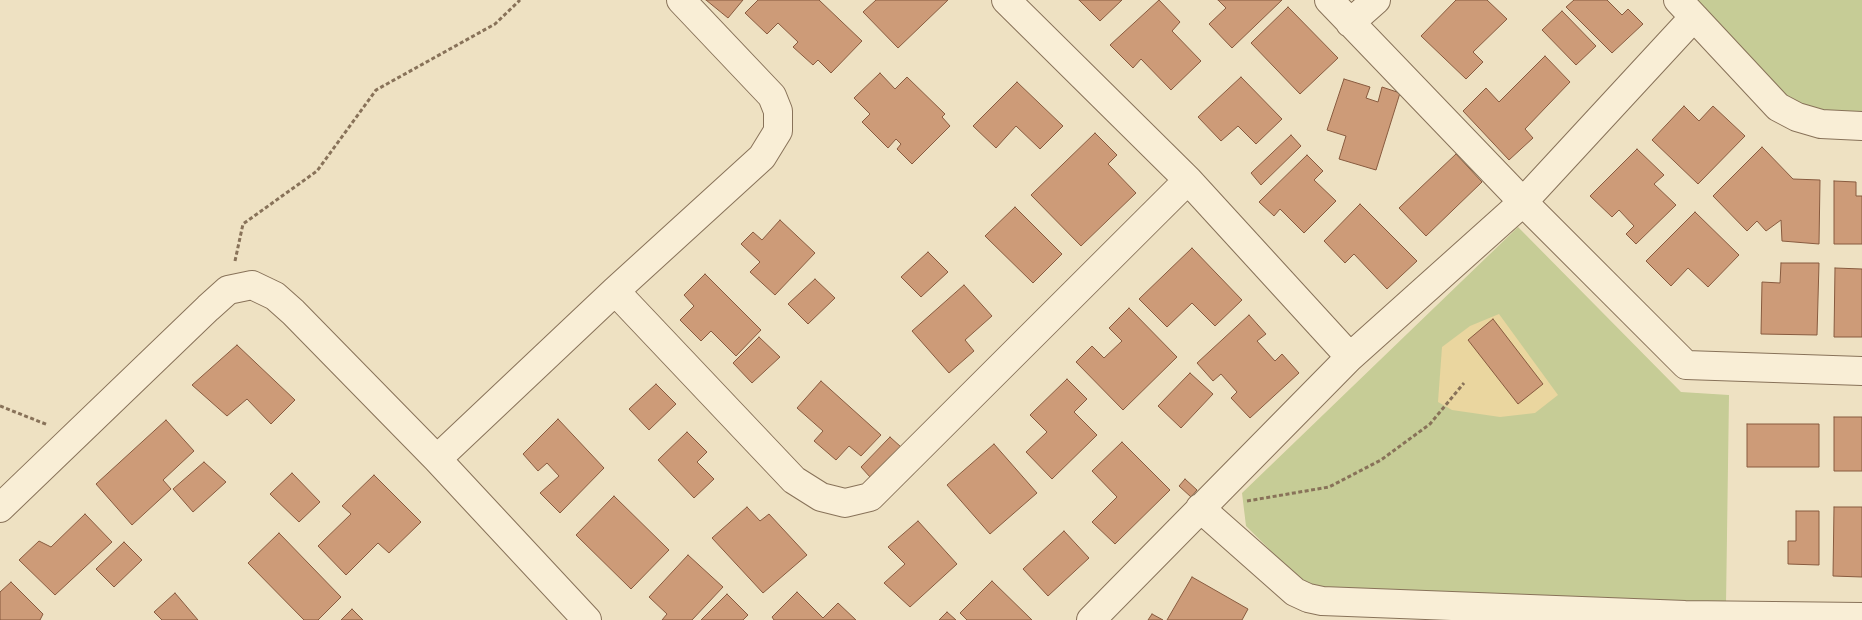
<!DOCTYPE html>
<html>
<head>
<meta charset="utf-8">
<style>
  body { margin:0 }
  canvas { display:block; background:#eee1c2 }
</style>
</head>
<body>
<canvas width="1862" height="620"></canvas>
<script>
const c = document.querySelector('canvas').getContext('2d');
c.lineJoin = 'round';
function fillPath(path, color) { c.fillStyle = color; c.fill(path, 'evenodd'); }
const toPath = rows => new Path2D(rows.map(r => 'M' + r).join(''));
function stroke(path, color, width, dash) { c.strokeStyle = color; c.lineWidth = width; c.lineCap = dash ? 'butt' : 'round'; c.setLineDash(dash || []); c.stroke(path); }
const green = toPath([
  [1684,0,1862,0,1862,120,1782,103],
  [1518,227,1681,392,1729,395,1726,605,1313,589,1300,580,1246,526,1242,493]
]);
const sand = toPath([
  [1499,314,1558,395,1535,413,1500,417,1452,410,1438,402,1442,347,1470,326]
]);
const building = toPath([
  [706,0,743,0,728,18,706,0],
  [758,0,819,0,862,41,831,73,818,60,813,65,793,47,798,42,778,23,767,34,745,13,758,0],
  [876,0,948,0,898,48,863,12,876,0],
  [1079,0,1122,0,1100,21,1079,0],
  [1159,0,1180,22,1172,31,1201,61,1171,90,1141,59,1133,68,1110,45,1159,0],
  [1218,0,1282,0,1232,48,1209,24,1226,8,1218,0],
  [1456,0,1487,0,1507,19,1473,52,1483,62,1466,79,1421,36,1456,0],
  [1574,0,1607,0,1622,15,1628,9,1643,24,1612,53,1566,7,1574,0],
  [1288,7,1338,58,1300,94,1251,43,1288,7],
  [1562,11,1596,46,1576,65,1542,30,1562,11],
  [1545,56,1570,82,1525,129,1533,138,1509,160,1463,111,1486,88,1499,102,1545,56],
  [880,73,895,89,907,77,945,114,942,117,950,126,912,164,897,149,901,144,896,139,888,148,862,122,870,114,854,98,880,73],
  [1241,77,1282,119,1256,144,1238,126,1221,141,1198,117,1241,77],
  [1344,79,1370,87,1366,98,1378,102,1382,87,1400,93,1376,170,1339,159,1346,136,1327,130,1344,79],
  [1017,82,1063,126,1040,149,1016,126,996,148,973,126,1017,82],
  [1684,106,1699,121,1713,106,1745,136,1698,184,1652,140,1684,106],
  [1095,133,1117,155,1108,164,1136,193,1081,246,1031,195,1095,133],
  [1291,135,1301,146,1261,185,1251,173,1291,135],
  [1762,147,1793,179,1820,180,1819,244,1782,241,1781,220,1766,231,1757,221,1747,231,1713,196,1762,147],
  [1637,149,1664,175,1654,184,1676,205,1636,244,1626,234,1634,226,1619,210,1612,217,1590,196,1637,149],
  [1456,154,1482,182,1426,236,1399,208,1456,154],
  [1307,155,1323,171,1314,180,1336,201,1304,233,1280,209,1274,216,1259,202,1307,155],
  [1834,181,1856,182,1856,196,1862,196,1862,244,1834,244,1834,181],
  [1360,204,1417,261,1387,289,1354,254,1345,263,1324,241,1360,204],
  [1015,207,1062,254,1033,283,985,236,1015,207],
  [1695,212,1739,255,1708,287,1688,268,1671,286,1646,261,1695,212],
  [780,220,815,253,775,295,750,272,760,262,741,244,753,232,762,240,780,220],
  [1192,248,1242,300,1215,326,1192,303,1167,327,1139,299,1192,248],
  [928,252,948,272,921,297,901,277,928,252],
  [1781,263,1819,263,1817,335,1761,334,1762,282,1780,283,1781,263],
  [1835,268,1862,269,1862,337,1834,337,1835,268],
  [705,274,761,330,736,356,711,331,701,341,680,320,694,306,684,295,705,274],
  [815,279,835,298,808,324,788,304,815,279],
  [964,285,992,316,965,340,974,351,949,373,912,331,964,285],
  [1129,308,1177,357,1123,410,1076,362,1092,346,1104,358,1122,341,1109,328,1129,308],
  [1249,315,1266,334,1257,341,1275,361,1282,354,1299,373,1250,418,1231,398,1237,392,1221,374,1213,381,1197,363,1249,315],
  [1493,319,1543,384,1518,404,1468,340,1493,319],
  [759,337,780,357,752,383,733,363,759,337],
  [237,345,295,400,271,424,247,399,227,416,192,385,237,345],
  [1190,373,1213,394,1181,428,1158,406,1190,373],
  [1067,379,1087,399,1074,412,1097,435,1052,479,1026,452,1047,432,1030,415,1067,379],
  [821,381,881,435,861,456,849,446,836,460,814,441,823,431,797,408,821,381],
  [656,384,676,404,649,430,629,409,656,384],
  [1834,417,1862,417,1862,471,1834,471,1834,417],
  [558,419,604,468,560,513,540,493,559,476,547,463,538,471,523,454,558,419],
  [166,420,194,451,163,480,171,489,132,525,96,484,166,420],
  [1747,424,1819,424,1819,467,1747,467,1747,424],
  [687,432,707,452,697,462,714,479,694,498,658,460,687,432],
  [890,437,901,447,870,477,861,467,890,437],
  [1122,442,1170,490,1115,544,1092,522,1117,497,1092,471,1122,442],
  [994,444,1037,493,990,534,947,485,994,444],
  [204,462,226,482,193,512,173,489,204,462],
  [292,473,320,502,299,522,270,494,292,473],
  [374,475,421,522,389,553,378,543,346,575,318,546,351,514,342,506,374,475],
  [1185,479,1197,490,1191,497,1179,486,1185,479],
  [614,496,669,550,631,589,576,535,614,496],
  [747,507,760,521,769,514,807,555,763,593,712,538,747,507],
  [1834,507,1862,507,1862,577,1833,576,1834,507],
  [1796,511,1819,511,1819,565,1788,564,1788,541,1796,541,1796,511],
  [85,514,112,542,55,595,19,560,39,541,51,547,85,514],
  [918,521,957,564,910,607,884,583,905,564,888,547,918,521],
  [1064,531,1089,558,1048,596,1023,569,1064,531],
  [279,533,341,597,318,620,304,620,248,563,279,533],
  [124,542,142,560,114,587,96,569,124,542],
  [688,555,723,587,692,620,662,620,667,614,649,597,688,555],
  [1192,577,1248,609,1242,620,1167,620,1192,577],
  [992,581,1032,620,967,620,960,613,992,581],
  [11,582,43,614,40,620,0,620,0,592,11,582],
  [797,592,823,618,838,603,856,620,774,620,772,617,797,592],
  [175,593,198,620,162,620,154,612,175,593],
  [727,594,748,615,743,620,701,620,727,594],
  [352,609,363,620,341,620,352,609],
  [947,612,956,620,939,620,947,612],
  [1152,614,1163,620,1148,620,1152,614]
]);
const path = toPath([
  [235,261,243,224,317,171,376,90,495,24,520,0],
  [0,406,48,425],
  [1247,501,1329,487,1381,460,1430,424,1464,383]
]);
const street = toPath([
  [1329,0,1523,202,1686,365,1862,371],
  [1694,17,1778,107,1797,117,1821,124,1862,126],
  [1350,23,1376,0],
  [1188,180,1350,357],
  [615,291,794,480,821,497,845,503,870,497,1188,180,1006,0],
  [437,459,615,291,762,157,778,131,778,111,772,96,681,0],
  [0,508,208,308,228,290,252,285,275,296,293,312,437,459,587,620],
  [1200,508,1295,592,1308,598,1322,601,1685,615,1862,617],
  [1091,620,1350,357,1523,202,1694,17,1678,0]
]);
fillPath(green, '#c6cc96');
fillPath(sand, '#ead69f');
fillPath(building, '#cd9b78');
stroke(building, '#885b3f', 1);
stroke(street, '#887259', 30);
stroke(path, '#887259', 3, [4, 2.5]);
stroke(street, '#f9eed6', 28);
</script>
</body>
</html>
